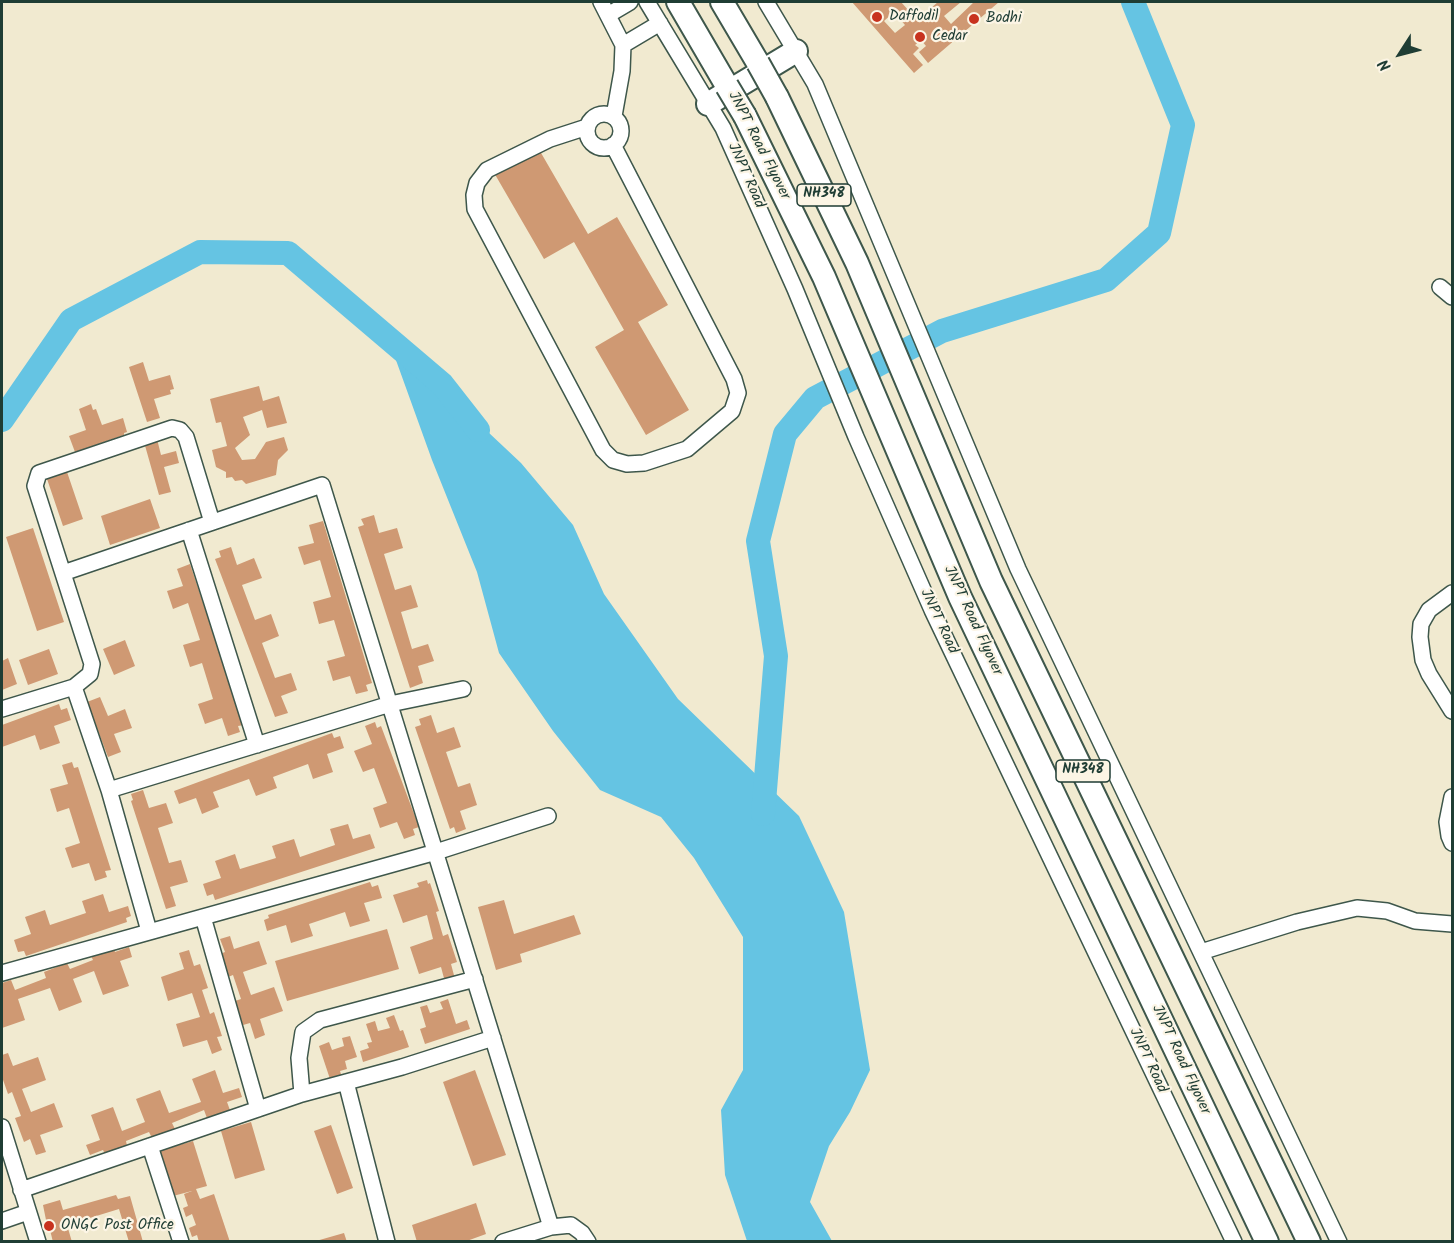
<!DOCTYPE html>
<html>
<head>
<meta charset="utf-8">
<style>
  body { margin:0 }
  #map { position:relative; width:1454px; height:1243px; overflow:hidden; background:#f1ead0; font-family:Kalam,sans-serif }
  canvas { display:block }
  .frame { position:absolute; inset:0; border:3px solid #1f3d34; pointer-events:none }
  .north { position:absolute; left:1370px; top:24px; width:60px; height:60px; -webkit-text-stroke:4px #fcf5e5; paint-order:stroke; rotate:234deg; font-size:16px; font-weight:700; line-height:24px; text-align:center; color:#1f3d34 }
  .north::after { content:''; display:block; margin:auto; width:21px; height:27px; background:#1f3d34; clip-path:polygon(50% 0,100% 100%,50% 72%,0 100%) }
</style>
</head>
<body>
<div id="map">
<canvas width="1454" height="1243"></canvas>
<div class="frame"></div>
<div class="north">N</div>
</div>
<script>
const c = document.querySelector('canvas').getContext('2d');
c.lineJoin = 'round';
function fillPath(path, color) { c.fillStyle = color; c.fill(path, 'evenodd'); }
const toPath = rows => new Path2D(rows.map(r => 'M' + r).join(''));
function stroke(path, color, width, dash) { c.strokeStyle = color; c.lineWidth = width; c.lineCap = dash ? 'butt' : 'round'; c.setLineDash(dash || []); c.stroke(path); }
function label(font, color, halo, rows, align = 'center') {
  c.font = font + ' Kalam,sans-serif'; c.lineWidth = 4.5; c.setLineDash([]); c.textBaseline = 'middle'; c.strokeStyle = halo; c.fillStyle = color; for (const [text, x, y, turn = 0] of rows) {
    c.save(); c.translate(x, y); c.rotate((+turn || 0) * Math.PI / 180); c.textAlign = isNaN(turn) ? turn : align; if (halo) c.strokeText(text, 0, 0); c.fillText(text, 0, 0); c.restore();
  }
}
const water = toPath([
  [388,338,521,463,573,525,604,594,678,699,799,816,844,912,870,1070,850,1112,829,1146,810,1202,832,1241,747,1241,725,1175,721,1110,743,1070,743,937,694,858,661,817,600,790,553,731,499,653,477,572,432,460]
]);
const river = toPath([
  [2,420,71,320,200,252,288,253,442,384,478,430],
  [763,814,776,656,758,541,785,434,815,398,942,331,1106,280,1159,233,1183,125,1133,2]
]);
const building = toPath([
  [852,2,901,2,917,20,938,2,961,2,944,16,951,24,974,2,999,2,928,63,919,52,926,46,921,40,915,45,919,48,913,54,923,65,914,73],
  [894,12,905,25,895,33,884,21],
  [537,146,588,234,617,217,668,305,638,322,689,410,646,435,595,347,624,330,574,242,544,259,493,171],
  [143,362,149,381,170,375,174,389,170,390,171,394,154,399,160,418,147,422,129,367],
  [259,386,263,401,279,396,287,423,267,428,262,410,243,417,250,435,235,448,242,460,255,459,266,442,284,437,288,450,278,460,276,475,246,484,242,480,235,481,232,477,226,478,226,472,216,467,212,450,227,446,221,422,216,423,210,399],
  [91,404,93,410,96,409,102,425,123,418,127,432,124,433,124,435,75,452,69,436,86,430,79,409],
  [157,439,161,455,176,451,179,463,164,467,171,492,159,495,144,442],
  [66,469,83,519,63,526,46,476],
  [150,499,160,528,110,545,101,516],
  [374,515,379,533,397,528,403,548,384,554,395,590,411,585,418,607,401,612,412,649,428,644,434,661,418,666,423,683,410,688,358,527,364,525,361,519],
  [323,521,372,683,366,685,368,691,356,694,350,676,333,681,327,661,345,656,334,620,319,624,313,602,331,597,320,560,304,565,298,547,314,543,309,525],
  [33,528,64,622,37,631,6,537],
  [231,547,237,565,254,558,262,578,242,585,255,620,271,614,279,636,262,643,275,678,291,673,297,690,281,696,288,713,275,717,215,559,221,557,219,551],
  [190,564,244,725,238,726,240,732,228,736,222,718,205,724,198,704,213,699,202,663,190,667,183,645,200,640,188,603,173,609,167,591,183,586,177,569],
  [125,640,135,666,114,675,103,649],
  [49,649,58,674,28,685,19,660],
  [8,658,17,684,2,690,2,661],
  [100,697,108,716,125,709,132,728,114,734,121,752,108,757,87,702],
  [59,704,61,710,67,708,71,720,54,726,60,743,40,750,35,735,2,747,2,725],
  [431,715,437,733,454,727,461,747,446,752,458,787,470,783,477,805,460,811,466,829,456,833,454,827,450,829,415,727,421,725,419,719],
  [375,722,377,728,381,726,419,827,413,829,415,835,404,839,397,822,380,828,373,808,387,803,374,768,363,772,354,751,372,744,365,726],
  [332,733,334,738,340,736,344,748,327,754,333,772,313,779,308,764,273,777,277,788,256,796,249,779,213,792,219,807,202,814,196,798,179,804,174,791],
  [72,762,74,768,78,767,111,870,105,871,107,877,95,881,89,863,72,868,65,848,80,843,69,808,57,812,50,789,68,784,62,765],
  [143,790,149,808,166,803,173,823,158,828,169,863,181,860,188,882,170,887,176,906,166,909,131,801,133,800,131,794],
  [348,824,353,839,370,834,375,848,215,900,213,894,207,896,203,884,221,878,215,861,235,854,240,869,276,858,272,846,294,839,300,857,335,845,330,829],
  [427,880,428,884,430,883,439,911,436,912,443,936,448,934,457,962,451,964,455,979,445,982,441,967,419,974,410,947,433,939,427,915,403,923,393,895,419,887,417,883],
  [370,882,372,887,378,885,382,898,364,903,370,921,350,927,345,912,309,924,313,936,291,943,286,925,267,931,264,920,269,918,268,915],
  [103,894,109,912,128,906,131,916,126,918,127,922,26,956,24,951,18,952,14,940,31,934,25,917,45,910,50,925,86,913,82,901],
  [504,900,514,934,574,915,581,934,520,954,522,962,496,970,478,907],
  [387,929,399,969,287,1001,275,961],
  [230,936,234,949,259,941,267,964,243,972,251,995,274,987,283,1011,260,1019,265,1035,255,1039,250,1023,243,1025,235,1001,241,999,233,975,228,977,220,954,225,952,220,939],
  [129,947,132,957,120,961,129,986,103,995,94,971,73,979,82,1002,59,1011,50,988,18,999,25,1020,2,1028,2,983,11,980,15,990,46,978,44,972,67,963,70,969,93,960,91,956,114,948,115,952],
  [189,950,194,966,200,964,208,988,202,990,210,1014,214,1012,222,1036,217,1037,222,1050,212,1054,207,1040,183,1047,176,1024,200,1017,192,993,168,1001,161,977,184,969,179,953],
  [448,999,456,1024,467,1020,470,1029,425,1044,420,1029,426,1027,420,1007,427,1005,430,1013,443,1009,440,1002],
  [394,1015,400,1031,403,1030,409,1047,363,1062,360,1051,369,1048,367,1043,372,1042,366,1024,375,1021,378,1031,390,1028,386,1018],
  [350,1036,357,1057,345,1061,347,1069,340,1071,343,1081,332,1085,319,1046,329,1042,332,1050,344,1046,342,1038],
  [8,1053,13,1066,38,1057,46,1080,22,1089,31,1112,54,1103,63,1127,40,1135,46,1152,36,1155,30,1139,24,1142,15,1118,21,1116,12,1092,8,1094,2,1077,2,1070,3,1069,2,1055],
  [215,1070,223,1093,239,1088,242,1097,227,1102,231,1113,208,1121,204,1110,172,1123,175,1129,152,1138,149,1132,126,1141,127,1146,105,1154,103,1150,90,1155,86,1145,100,1140,91,1115,113,1107,122,1131,145,1122,136,1099,160,1090,169,1113,201,1102,192,1079],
  [475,1070,506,1155,473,1166,443,1082],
  [251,1122,265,1170,235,1179,221,1131],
  [331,1125,353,1188,337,1194,314,1131],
  [193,1141,207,1186,196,1189,200,1199,214,1194,230,1242,199,1242,197,1235,192,1237,189,1228,196,1225,192,1214,186,1217,183,1208,188,1206,184,1194,192,1191,169,1197,155,1152],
  [116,1195,118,1199,130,1196,143,1242,129,1242,119,1209,67,1225,72,1242,53,1242,50,1230,48,1230,43,1205,60,1200,63,1210],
  [476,1203,486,1234,464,1242,417,1242,412,1225],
  [344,1233,347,1242,316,1242,316,1241]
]);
const minor = toPath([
  [601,2,623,45,622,71,614,116],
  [647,2,723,128,795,289,856,437,932,610,1234,1242],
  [766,2,815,84,1018,569,1339,1242],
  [608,15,630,2],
  [623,45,660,23],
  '587 131a17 17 0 1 1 34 0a17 17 0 1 1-34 0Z',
  [587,127,550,139,487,170,477,183,474,195,475,209,603,450,613,460,627,464,644,463,687,449,732,411,738,393,734,379,613,145],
  [1440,287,1452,297],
  [189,530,257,745],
  [63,573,322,485,551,1227],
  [1452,593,1429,610,1421,624,1420,637,1423,660,1429,674,1452,711],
  [74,687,109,790,149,931],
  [2,709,74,687,90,674,92,664,35,486,39,473,172,428,180,430,186,437,212,522],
  [109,790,390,704,463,689],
  [1452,797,1447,822,1449,836,1452,843],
  [203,917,258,1109],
  [1201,952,1297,922,1357,908,1387,911,1415,921,1452,924],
  [2,973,436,852,548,816],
  [346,1082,387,1242],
  [302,1094,402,1067,493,1038],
  [2,1127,38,1242],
  [150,1146,181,1242],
  [21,1190,302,1094,299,1058,303,1032,320,1020,475,979],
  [2,1221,28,1212],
  [503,1242,551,1227,571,1225,582,1233,588,1242]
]);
const highway = toPath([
  [678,2,727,86],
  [722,2,758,63],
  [777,97,857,263,991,581,1309,1242],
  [708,104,796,51],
  [745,116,824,277,960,597,1267,1242]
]);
const highwayBridge = toPath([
  [758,63,777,97],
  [727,86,745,116]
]);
const markers = [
  [877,17,6,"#c8321e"],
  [974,19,6,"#c8321e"],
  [920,37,6,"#c8321e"],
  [49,1226,6,"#c8321e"]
];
const shields = [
  [824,195,54],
  [1083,771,54]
];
const shieldNames = [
  ["NH348",824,195],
  ["NH348",1083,771]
];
const poiNames = [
  ["Daffodil",889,17],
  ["Bodhi",986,19],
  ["Cedar",932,37],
  ["ONGC Post Office",61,1226]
];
const streetNames = [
  ["JNPT Road Flyover",758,146,63],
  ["JNPT Road",745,176,66],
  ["JNPT Road Flyover",972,621,65],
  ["JNPT Road",938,622,65],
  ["JNPT Road Flyover",1180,1060,65],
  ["JNPT Road",1147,1061,65]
];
fillPath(water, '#65c4e3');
stroke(river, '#65c4e3', 24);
fillPath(building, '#cf9973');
stroke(minor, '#3e574b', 18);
stroke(highway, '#3e574b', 26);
stroke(minor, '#fff', 15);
stroke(highway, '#fff', 22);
stroke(highwayBridge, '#3e574b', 26, []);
stroke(highwayBridge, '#fff', 22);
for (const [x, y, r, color] of markers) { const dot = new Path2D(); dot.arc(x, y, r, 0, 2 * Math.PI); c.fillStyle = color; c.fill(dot); stroke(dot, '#fcf5e5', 2); }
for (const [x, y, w] of shields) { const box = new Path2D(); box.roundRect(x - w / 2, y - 11, w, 22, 4.5); c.fillStyle = '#fcf5e5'; c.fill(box); stroke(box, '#1f3d34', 1.5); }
label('bold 14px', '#1f3d34', null, shieldNames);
label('15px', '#1f3d34', '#fcf5e5', poiNames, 'left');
label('15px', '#1f3d34', '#fcf5e5', streetNames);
</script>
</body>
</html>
